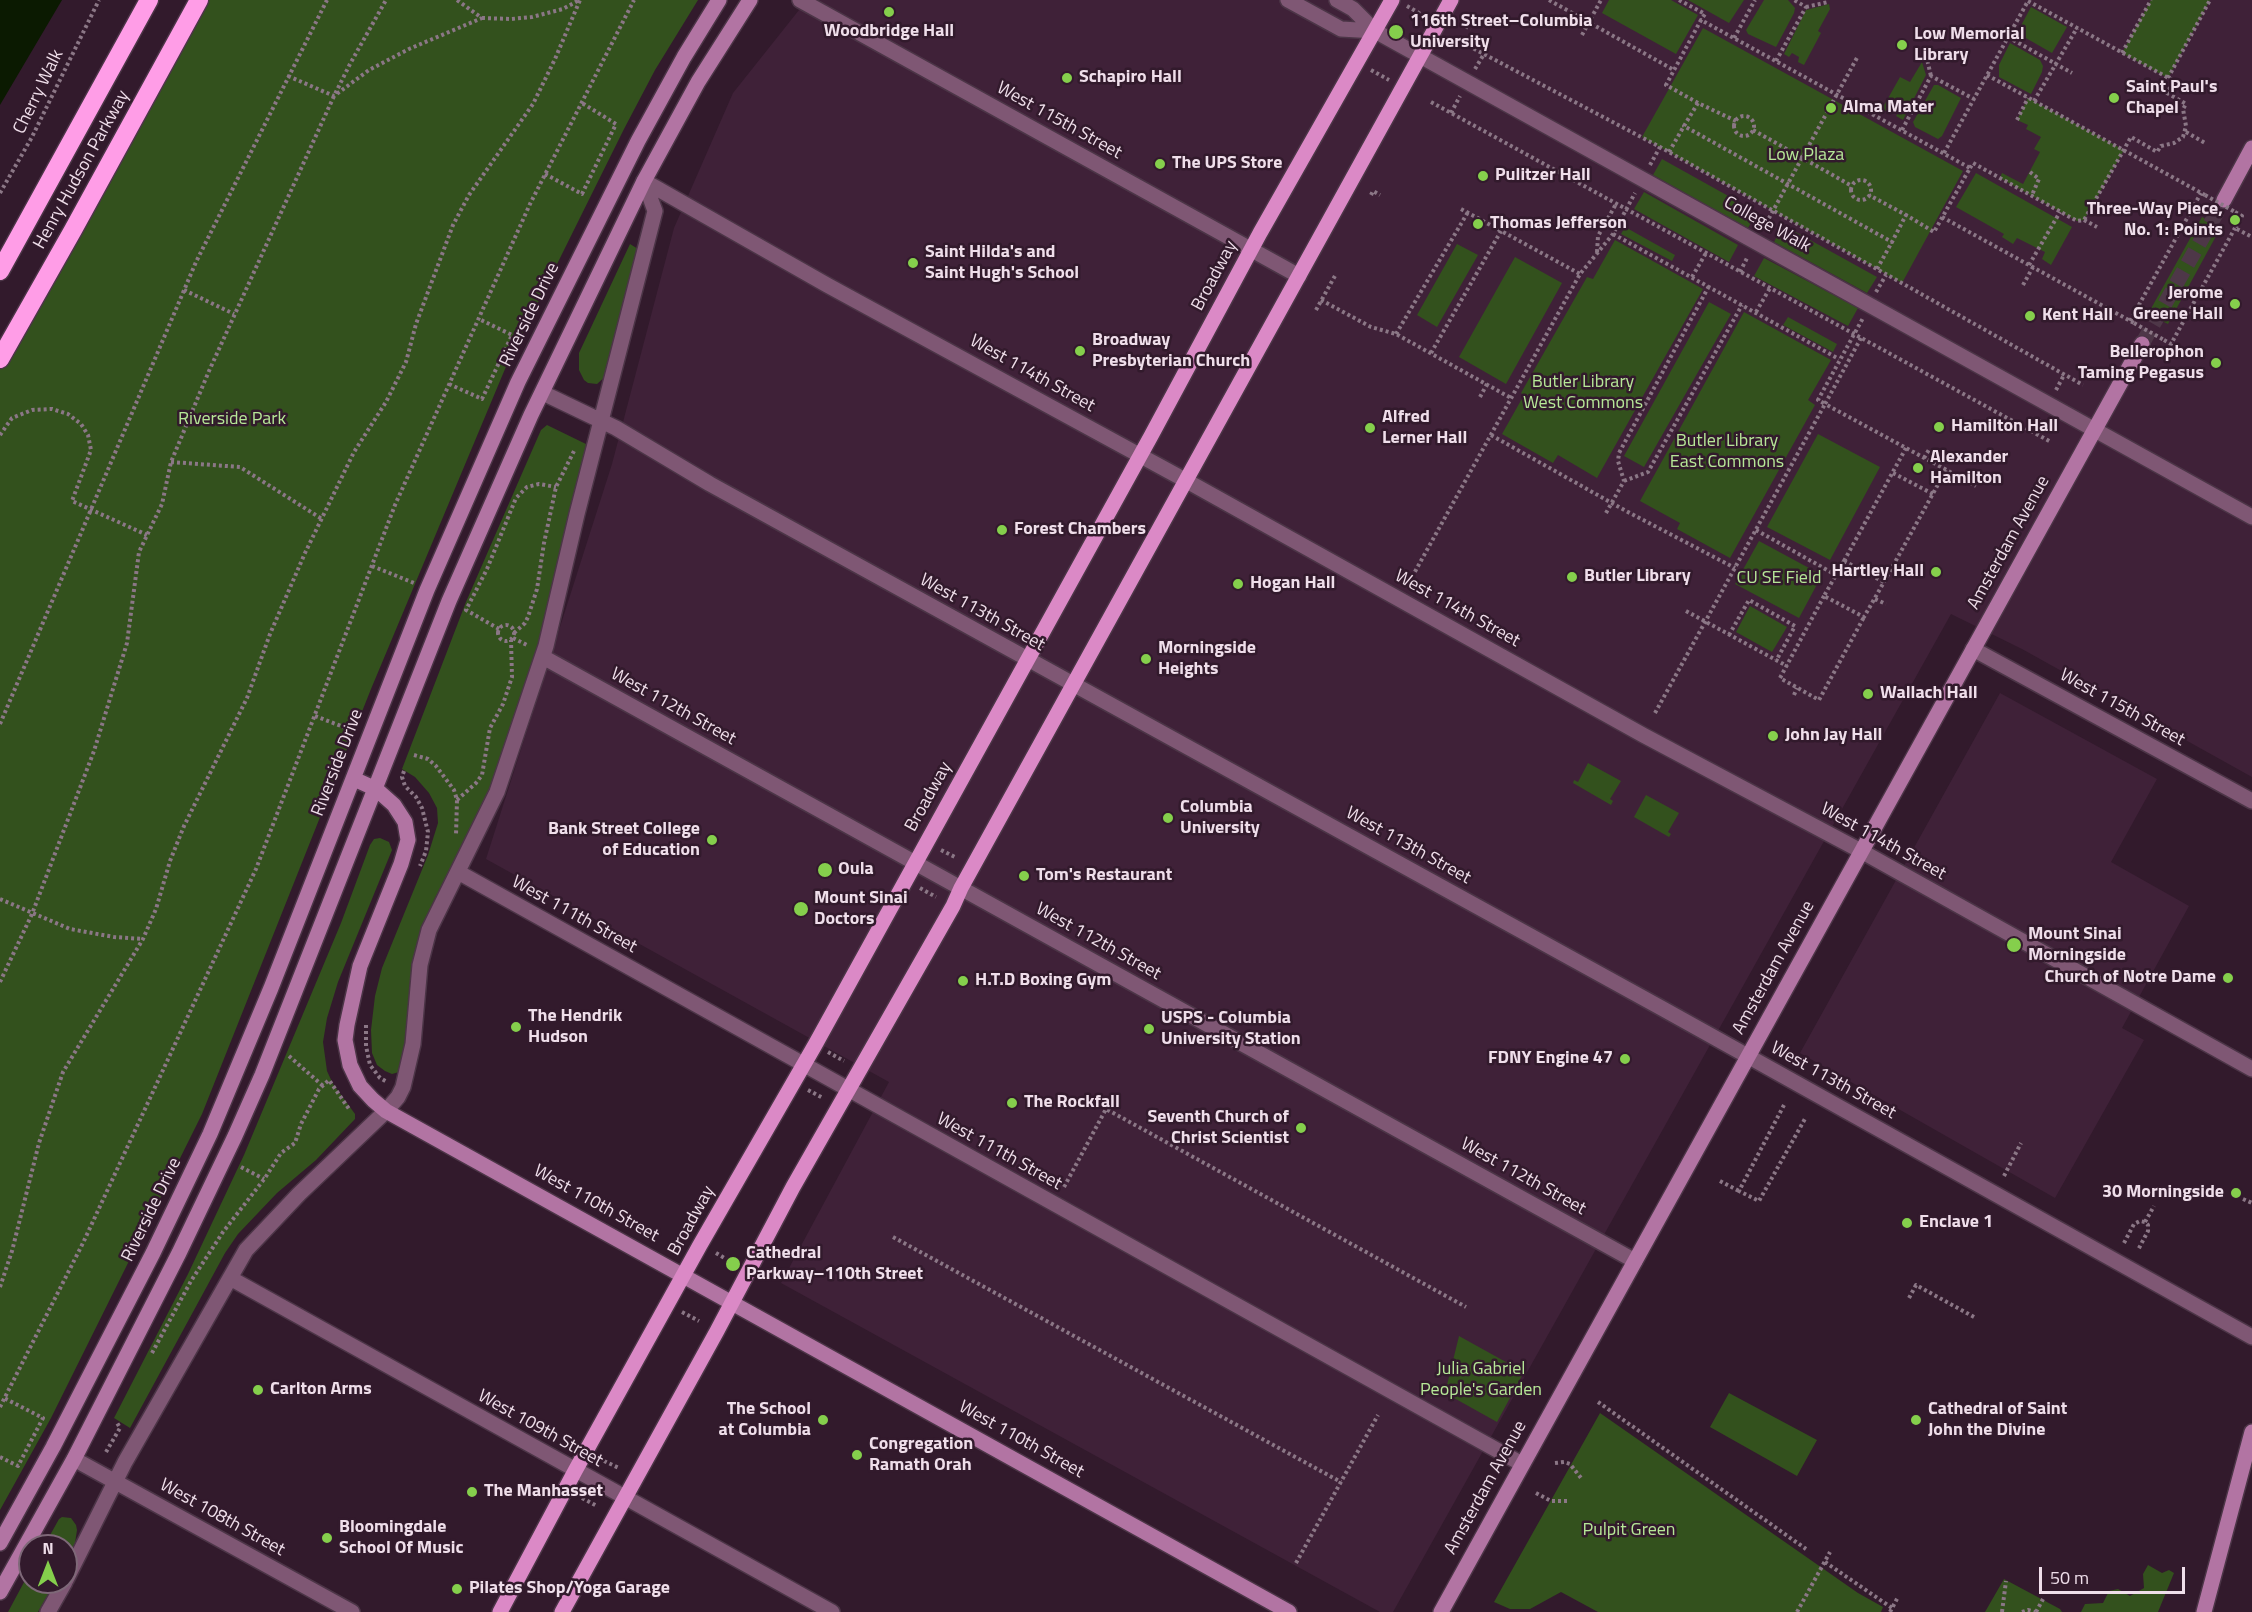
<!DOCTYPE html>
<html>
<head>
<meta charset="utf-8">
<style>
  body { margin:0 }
  #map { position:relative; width:2252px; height:1612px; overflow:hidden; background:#321a2c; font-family:"Titillium Web",sans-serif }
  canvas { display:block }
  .north { position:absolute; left:18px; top:1534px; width:60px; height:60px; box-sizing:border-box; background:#321a2c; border:2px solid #7e6878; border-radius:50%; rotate:0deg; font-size:16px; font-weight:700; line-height:24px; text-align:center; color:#efdeea }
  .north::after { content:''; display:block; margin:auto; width:21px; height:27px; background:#85cf4c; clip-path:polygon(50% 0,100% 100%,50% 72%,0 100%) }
  .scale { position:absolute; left:2039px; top:1567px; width:146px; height:27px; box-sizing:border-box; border:3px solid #efdeea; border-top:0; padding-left:8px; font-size:18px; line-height:21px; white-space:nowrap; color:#efdeea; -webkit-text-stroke:4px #321a2c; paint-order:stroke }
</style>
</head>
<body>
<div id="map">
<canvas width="2252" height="1612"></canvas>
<div class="north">N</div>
<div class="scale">50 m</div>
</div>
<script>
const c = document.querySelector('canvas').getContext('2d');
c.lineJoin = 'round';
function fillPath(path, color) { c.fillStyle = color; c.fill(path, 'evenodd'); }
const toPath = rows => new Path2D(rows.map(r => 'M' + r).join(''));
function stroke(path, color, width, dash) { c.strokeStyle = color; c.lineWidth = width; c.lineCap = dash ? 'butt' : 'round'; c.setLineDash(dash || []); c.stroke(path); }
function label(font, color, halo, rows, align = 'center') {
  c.font = font + ' "Titillium Web",sans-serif'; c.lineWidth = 5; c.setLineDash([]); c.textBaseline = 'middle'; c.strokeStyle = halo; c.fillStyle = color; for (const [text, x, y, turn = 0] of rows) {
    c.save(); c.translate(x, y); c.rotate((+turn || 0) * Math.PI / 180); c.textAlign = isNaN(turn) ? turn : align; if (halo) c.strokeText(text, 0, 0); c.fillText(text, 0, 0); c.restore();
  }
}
const built = toPath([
  [807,0,2252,0,2252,777,2022,649,1951,614,1393,1612,1380,1612,781,1283,889,1082,486,859,612,464,674,228,733,93],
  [2000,693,2157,779,2111,862,2189,906,2122,1028,2144,1040,2055,1198,1800,1053]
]);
const green = toPath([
  [199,0,698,0,655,70,624,129,505,369,371,689,202,1114,51,1418,0,1510,0,359],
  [1609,0,1671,0,1698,15,1676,54,1602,13],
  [1688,0,1744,0,1729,23],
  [1764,0,1788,0,1795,8,1794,13,1776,47,1748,34,1746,30],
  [2151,0,2210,0,2168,78,2122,53],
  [1829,4,1830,9,1818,31,1821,33,1804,65,1798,62,1799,57,1792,53,1789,57,1784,54,1806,10],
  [2031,7,2067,27,2052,53,2017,33],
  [1703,28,1963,171,1902,283,1642,137],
  [2010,43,2040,60,2043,66,2042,72,2031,94,1999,77,1999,65],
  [1922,62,1926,75,1903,120,1896,116,1898,113,1890,109,1888,112,1882,109,1900,77,1910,82],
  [1934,85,1938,85,1961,98,1942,136,1938,139,1915,127,1913,122],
  [2028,98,2124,150,2084,220,2077,221,2000,178,2002,173,2023,184,2040,152,2034,149,2041,137,2026,129,2028,125,2017,120],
  [1662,159,1757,212,1748,228,1653,175],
  [1976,173,2072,227,2051,265,2042,259,2045,252,2017,238,2013,244,2002,237,2004,234,1956,207],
  [1644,192,1738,245,1729,262,1634,209],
  [2202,217,2221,227,2168,324,2148,314],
  [1783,225,1877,277,1867,293,1774,242],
  [1625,227,1675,255,1672,261,1621,234],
  [1615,240,1703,289,1597,478,1558,455,1553,463,1502,434,1524,395,1521,393,1587,277,1593,279],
  [630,244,638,249,607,375,597,384,588,383,584,380,579,370,579,353],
  [1457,244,1478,255,1437,327,1417,315],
  [1515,257,1562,283,1506,384,1459,357],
  [1764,258,1858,308,1848,326,1754,276],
  [1709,302,1731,314,1644,467,1624,456],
  [1744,312,1831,360,1808,400,1815,405,1730,558,1677,529,1680,523,1640,501],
  [1788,317,1837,344,1833,352,1783,325],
  [547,425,588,445,535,666,484,805,435,898,421,932,410,982,406,1048,399,1072,392,1074,385,1071,377,1065,372,1053,371,1030,375,996,382,968,428,855,438,823,437,808,429,793,415,777,402,769,466,602,520,478,541,430],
  [1818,434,1880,467,1830,560,1767,527],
  [1759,541,1822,575,1799,618,1735,584],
  [1750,606,1787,627,1772,652,1736,632],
  [1588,763,1621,781,1610,799,1613,801,1611,805,1573,783,1574,780,1578,782],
  [1646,795,1679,813,1668,832,1671,834,1669,837,1634,817],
  [380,838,389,842,392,850,338,982,327,1018,323,1042,327,1071,333,1084,355,1114,355,1119,316,1160,277,1193,238,1234,225,1253,130,1428,114,1418,188,1274,244,1155,341,923,370,845,374,839],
  [1459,1336,1524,1372,1497,1422,1445,1393],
  [1729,1393,1817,1440,1797,1476,1710,1427],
  [1600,1413,1858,1593,1883,1607,1881,1612,1598,1612,1561,1592,1530,1609,1510,1609,1494,1602],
  [62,1517,71,1518,76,1525,77,1530,75,1543,66,1561,66,1546,44,1546,59,1519],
  [2148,1565,2162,1573,2169,1570,2174,1573,2158,1612,2081,1612,2085,1604,2103,1603,2109,1591,2118,1589,2130,1596,2144,1588,2143,1574],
  [30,1571,30,1582,55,1582,38,1612,8,1612],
  [2004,1579,2060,1609,2062,1612,1985,1612]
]);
const water = toPath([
  [0,0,62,0,0,105]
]);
const secondaryTunnel = toPath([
  [2142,344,2224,200]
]);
const path = toPath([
  [1549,0,1674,70],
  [1679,0,1705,14,1701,20],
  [2028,1,2174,81,2167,93,2186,104,2183,109,2186,126,2183,137,2174,143,2161,146,2157,152,2131,137,2084,220],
  [1407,6,1424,16],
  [1806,7,1828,2],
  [482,18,511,19,532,17,563,9,579,0],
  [1467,21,1465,26,1471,29],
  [1582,35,1601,0],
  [2008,37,2072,73],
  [1734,38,1755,0],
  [1463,43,1660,147,2083,385],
  [2122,53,2151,0],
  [1926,55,1931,76],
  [1776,61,1806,7,1794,0],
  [1475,69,1484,54],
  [1371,70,1389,80],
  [1987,75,2205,195],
  [288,76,334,96,369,70,409,49,482,18,457,0],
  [2168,78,2210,0],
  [2034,101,2077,28],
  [1431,102,2051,442],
  [1698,103,1666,85,1701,20,1970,168,1934,232,1906,215],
  [1451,113,1460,96],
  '1734 126a10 10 0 1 1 20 0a10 10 0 1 1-20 0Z',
  [2017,120,2028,98],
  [1736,121,1698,103,1684,126,1892,242,1906,215,1869,195],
  [1753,130,1852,186],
  [1902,130,1931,76,1974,99],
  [2186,132,2205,143],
  [1669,152,1684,126],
  [1944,153,2028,1],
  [1650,165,1660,147],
  [1970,168,1973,163,2077,221,2084,220,2097,227],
  [2030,172,2039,179,2032,195],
  [545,174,582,194,616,124,582,103],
  '1851 190a10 10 0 1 1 20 0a10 10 0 1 1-20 0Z',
  [0,193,32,137,99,0],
  [1371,195,1373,191,1380,195],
  [1461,209,1580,274],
  [2235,212,2242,216,2235,228,2252,237],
  [1942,217,2134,323],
  [1763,229,1858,56],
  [1613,234,1839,359],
  [1597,252,1598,236,1616,204],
  [2029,265,2060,212],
  [1877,269,1892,242],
  [1740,272,1748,256],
  [1692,277,1706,253],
  [2023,285,2033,267],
  [184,290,234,314],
  [1876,292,1886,275],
  [1321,300,1371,327,1396,334,1511,398],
  [1316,310,1336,274],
  [1756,312,1770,288],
  [2130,321,2201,193],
  [1396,334,1468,212],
  [1861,338,1825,404,1976,486],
  [2164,340,2171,344,2235,228],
  [1431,353,1501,231],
  [449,384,482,399,512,335,479,319],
  [2056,390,2064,375],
  [1480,397,1487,384],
  [2032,432,2040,417],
  [0,435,12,418,32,410,52,409,68,414,81,424,88,435,91,450,72,501,147,535],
  [1491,435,1626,511,1735,568],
  [1924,458,1930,448],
  [171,462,240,467,322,519],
  [1893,473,1933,494],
  [1624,481,1648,472,1742,305],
  [1606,513,1624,481,1618,461,1619,453,1709,286],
  [1756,530,1836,575],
  [1844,561,1884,582,1864,617,1824,596,1844,561],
  [1844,561,1906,448],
  [372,566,414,583],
  [1412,577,1580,274,1613,234,1635,193],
  [1884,582,1946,470],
  [1824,596,1780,678,1819,700,1864,617],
  [1875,599,1886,604],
  [1686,611,1787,666],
  '498 633a8 8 0 1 1 16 0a8 8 0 1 1-16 0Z',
  [499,629,466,610,487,569,516,498,527,487,539,484,556,487],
  [514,633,525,623,528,617,537,589,544,543,556,487,574,451],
  [1729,635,1749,600,1795,626,1776,661],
  [513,638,529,646],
  [1794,695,1797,688],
  [1655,713,1825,404,1818,400,1863,318],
  [315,716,354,731],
  [0,724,196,262,327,0],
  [414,755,428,759,436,766,454,790,457,800,456,835],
  [404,771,402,777,405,786,416,797,422,808,428,832,426,851,420,866],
  [457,800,476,783,482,775,490,728,503,704,512,677,511,640],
  [941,850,957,858],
  [920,888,936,897],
  [0,899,70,929,114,937,143,939],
  [0,982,32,914,94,751,127,643,139,552,162,504,171,462,209,371,334,96,350,64,386,0],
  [366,1025,366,1046,370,1065,380,1078,387,1082],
  [828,1052,844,1061],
  [289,1056,323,1086],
  [808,1090,823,1098],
  [1784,1105,1739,1191,1759,1201,1806,1117],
  [241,1167,264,1179],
  [2004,1176,2021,1143],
  [1720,1181,1739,1191],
  [1064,1187,1106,1109,1466,1307],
  [2243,1199,2252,1203],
  [2145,1222,2154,1206],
  [893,1237,1341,1482],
  [2124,1243,2134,1224,2140,1221,2145,1222,2148,1225,2148,1231,2138,1250],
  [716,1253,731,1262],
  [0,1287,12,1251,39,1143,63,1072,143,939,156,909,170,861,184,826,247,698,270,634,305,553,354,452,386,402,406,362,416,324,453,225,469,195,533,104,555,59,580,0],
  [1909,1298,1916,1285,1974,1317],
  [682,1312,699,1321],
  [152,1353,191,1281,223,1232,265,1178,281,1153,295,1143,301,1124,319,1089,329,1080,349,1109],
  [1598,1402,1806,1549],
  [0,1407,83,1243,256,869,395,505,530,204,634,0],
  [106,1452,120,1428,116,1421],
  [0,1457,18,1466,43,1418,4,1398],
  [604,1461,619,1468],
  [1555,1463,1564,1462,1570,1464,1581,1478],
  [1536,1493,1551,1501,1568,1501],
  [582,1498,597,1506],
  [1825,1562,1892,1608],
  [1296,1563,1378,1415],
  [1797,1612,1830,1552],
  [1890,1612,1898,1597],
  [2002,1612,2006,1581],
  [2022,1612,2028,1610,2035,1612],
  [2036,1612,2043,1599]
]);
const street = toPath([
  [800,0,1299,276],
  [1288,0,1341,29,1375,31],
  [1337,0,1353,9,1375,31,2252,517],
  [644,181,827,285,1185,480,1643,735,1861,851,2252,1069],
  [543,393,616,428,710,484,1665,1010,2252,1337],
  [1973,649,2252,801],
  [543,657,1635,1261],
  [458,872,1522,1464],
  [230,1278,832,1612],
  [74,1459,352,1612],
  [66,1580,125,1462,246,1250,299,1194,386,1111,398,1097,403,1087,413,1044,420,965,429,930,497,792,546,646,577,514,655,211,644,181],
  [48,1612,65,1582]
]);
const secondary = toPath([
  [2224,200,2252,148],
  [354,779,376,789,394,805,405,822,408,840,401,864,360,966,347,1025,345,1040,350,1065,360,1086,373,1100,386,1111,1289,1612],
  [0,1543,53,1447,153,1253,210,1134,271,988,427,590,518,382,638,141,684,57,719,0],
  [0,1592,74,1459,179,1253,235,1136,262,1075,449,601,531,415,644,181,698,82,750,0],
  [1441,1612,2142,344],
  [2204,1612,2252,1432]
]);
const primary = toPath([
  [500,1612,575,1471,700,1245,815,1045,1151,436,1260,233,1392,0],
  [562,1612,717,1331,793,1187,953,906,961,888,1451,0]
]);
const highway = toPath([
  [0,271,149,0],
  [0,359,73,230,199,0]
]);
const pathBridge = toPath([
  [2205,195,2235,212],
  [2134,323,2164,340]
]);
const markers = [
  [889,12,6,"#85cf4c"],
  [1396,32,8,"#85cf4c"],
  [1902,45,6,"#85cf4c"],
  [1067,78,6,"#85cf4c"],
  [2114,98,6,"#85cf4c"],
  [1831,108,6,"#85cf4c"],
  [1160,164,6,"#85cf4c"],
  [1483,176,6,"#85cf4c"],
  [2235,220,6,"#85cf4c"],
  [1478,224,6,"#85cf4c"],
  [913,263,6,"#85cf4c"],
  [2235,304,6,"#85cf4c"],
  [2030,316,6,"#85cf4c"],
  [1080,351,6,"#85cf4c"],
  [2216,363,6,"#85cf4c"],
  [1939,427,6,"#85cf4c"],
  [1370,428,6,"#85cf4c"],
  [1918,468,6,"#85cf4c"],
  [1002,530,6,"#85cf4c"],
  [1936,572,6,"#85cf4c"],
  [1572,577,6,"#85cf4c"],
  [1238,584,6,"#85cf4c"],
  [1146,659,6,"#85cf4c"],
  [1868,694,6,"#85cf4c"],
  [1773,736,6,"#85cf4c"],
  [1168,818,6,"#85cf4c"],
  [712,840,6,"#85cf4c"],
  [825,870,8,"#85cf4c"],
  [1024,876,6,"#85cf4c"],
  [801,909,8,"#85cf4c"],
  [2014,945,8,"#85cf4c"],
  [2228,978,6,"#85cf4c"],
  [963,981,6,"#85cf4c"],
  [516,1027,6,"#85cf4c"],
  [1149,1029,6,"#85cf4c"],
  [1625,1059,6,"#85cf4c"],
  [1012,1103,6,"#85cf4c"],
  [1301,1128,6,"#85cf4c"],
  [2236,1193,6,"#85cf4c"],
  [1907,1223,6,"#85cf4c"],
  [733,1264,8,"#85cf4c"],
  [258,1390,6,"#85cf4c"],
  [823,1420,6,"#85cf4c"],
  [1916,1420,6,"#85cf4c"],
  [857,1455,6,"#85cf4c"],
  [472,1492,6,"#85cf4c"],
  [327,1538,6,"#85cf4c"],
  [457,1589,6,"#85cf4c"]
];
const poiNames = [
  ["116th Street–Columbia",1410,22],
  ["University",1410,43],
  ["Woodbridge Hall",889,32,"center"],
  ["Low Memorial",1914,35],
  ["Library",1914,56],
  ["Schapiro Hall",1079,78],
  ["Saint Paul's",2126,88],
  ["Chapel",2126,109],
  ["Alma Mater",1843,108],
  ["The UPS Store",1172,164],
  ["Pulitzer Hall",1495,176],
  ["Three-Way Piece,",2223,210,"right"],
  ["No. 1: Points",2223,231,"right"],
  ["Thomas Jefferson",1490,224],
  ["Saint Hilda's and",925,253],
  ["Saint Hugh's School",925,274],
  ["Jerome",2223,294,"right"],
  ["Greene Hall",2223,315,"right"],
  ["Kent Hall",2042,316],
  ["Broadway",1092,341],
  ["Presbyterian Church",1092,362],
  ["Bellerophon",2204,353,"right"],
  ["Taming Pegasus",2204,374,"right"],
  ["Alfred",1382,418],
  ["Lerner Hall",1382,439],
  ["Hamilton Hall",1951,427],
  ["Alexander",1930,458],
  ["Hamilton",1930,479],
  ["Forest Chambers",1014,530],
  ["Hartley Hall",1924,572,"right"],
  ["Butler Library",1584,577],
  ["Hogan Hall",1250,584],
  ["Morningside",1158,649],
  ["Heights",1158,670],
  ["Wallach Hall",1880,694],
  ["John Jay Hall",1785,736],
  ["Columbia",1180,808],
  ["University",1180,829],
  ["Bank Street College",700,830,"right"],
  ["of Education",700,851,"right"],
  ["Oula",838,870],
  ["Tom's Restaurant",1036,876],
  ["Mount Sinai",814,899],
  ["Doctors",814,920],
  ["Mount Sinai",2028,935],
  ["Morningside",2028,956],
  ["Church of Notre Dame",2216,978,"right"],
  ["H.T.D Boxing Gym",975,981],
  ["The Hendrik",528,1017],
  ["Hudson",528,1038],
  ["USPS - Columbia",1161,1019],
  ["University Station",1161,1040],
  ["FDNY Engine 47",1613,1059,"right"],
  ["The Rockfall",1024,1103],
  ["Seventh Church of",1289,1118,"right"],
  ["Christ Scientist",1289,1139,"right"],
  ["30 Morningside",2224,1193,"right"],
  ["Enclave 1",1919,1223],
  ["Cathedral",746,1254],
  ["Parkway–110th Street",746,1275],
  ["Carlton Arms",270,1390],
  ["The School",811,1410,"right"],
  ["at Columbia",811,1431,"right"],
  ["Cathedral of Saint",1928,1410],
  ["John the Divine",1928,1431],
  ["Congregation",869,1445],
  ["Ramath Orah",869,1466],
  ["The Manhasset",484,1492],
  ["Bloomingdale",339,1528],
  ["School Of Music",339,1549],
  ["Pilates Shop/Yoga Garage",469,1589]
];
const streetNames = [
  ["Cherry Walk",39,92,-64],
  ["West 115th Street",1059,121,29],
  ["Henry Hudson Parkway",82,170,-61],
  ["College Walk",1767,225,29],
  ["Broadway",1215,276,-62],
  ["Riverside Drive",530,315,-64],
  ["West 114th Street",1032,374,29],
  ["Amsterdam Avenue",2009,543,-61],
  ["West 114th Street",1457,609,29],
  ["West 113th Street",982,613,29],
  ["West 112th Street",673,707,29],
  ["West 115th Street",2122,708,29],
  ["Riverside Drive",338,763,-69],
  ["Broadway",929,797,-61],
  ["West 114th Street",1883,842,29],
  ["West 113th Street",1408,846,29],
  ["West 111th Street",574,915,29],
  ["West 112th Street",1098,942,29],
  ["Amsterdam Avenue",1774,968,-61],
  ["West 113th Street",1833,1081,29],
  ["West 111th Street",999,1152,29],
  ["West 112th Street",1523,1177,29],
  ["West 110th Street",596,1204,29],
  ["Riverside Drive",152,1210,-64],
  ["Broadway",692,1221,-61],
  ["West 109th Street",540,1429,29],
  ["West 110th Street",1021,1440,29],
  ["Amsterdam Avenue",1486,1488,-61],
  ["West 108th Street",222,1518,29]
];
const parkNames = [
  ["Low Plaza",1806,156],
  ["Butler Library",1583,383],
  ["West Commons",1583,404],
  ["Riverside Park",232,420],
  ["Butler Library",1727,442],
  ["East Commons",1727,463],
  ["CU SE Field",1779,579],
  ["Julia Gabriel",1481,1370],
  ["People's Garden",1481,1391],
  ["Pulpit Green",1629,1531]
];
fillPath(built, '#3f2138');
fillPath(green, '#33511d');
fillPath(water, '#0b1a01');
stroke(secondaryTunnel, '#4e3748', 15, [15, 8]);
stroke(street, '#4c3547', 18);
stroke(secondary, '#4c3547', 18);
stroke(primary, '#4c3547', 18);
stroke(highway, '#4c3547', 21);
stroke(path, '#8b7786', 4, [3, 3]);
stroke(street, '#7f5774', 15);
stroke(secondary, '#b274a3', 15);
stroke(primary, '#db89c6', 15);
stroke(highway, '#ff9de7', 18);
stroke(pathBridge, '#8b7786', 4, [3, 3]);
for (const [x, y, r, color] of markers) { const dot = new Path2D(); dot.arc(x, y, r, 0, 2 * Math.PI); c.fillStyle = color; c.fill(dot); stroke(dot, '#321a2c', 2); }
label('bold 18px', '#efdeea', '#321a2c', poiNames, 'left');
label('18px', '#efdeea', '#321a2c', streetNames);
label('18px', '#b6e797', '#321a2c', parkNames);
</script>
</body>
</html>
